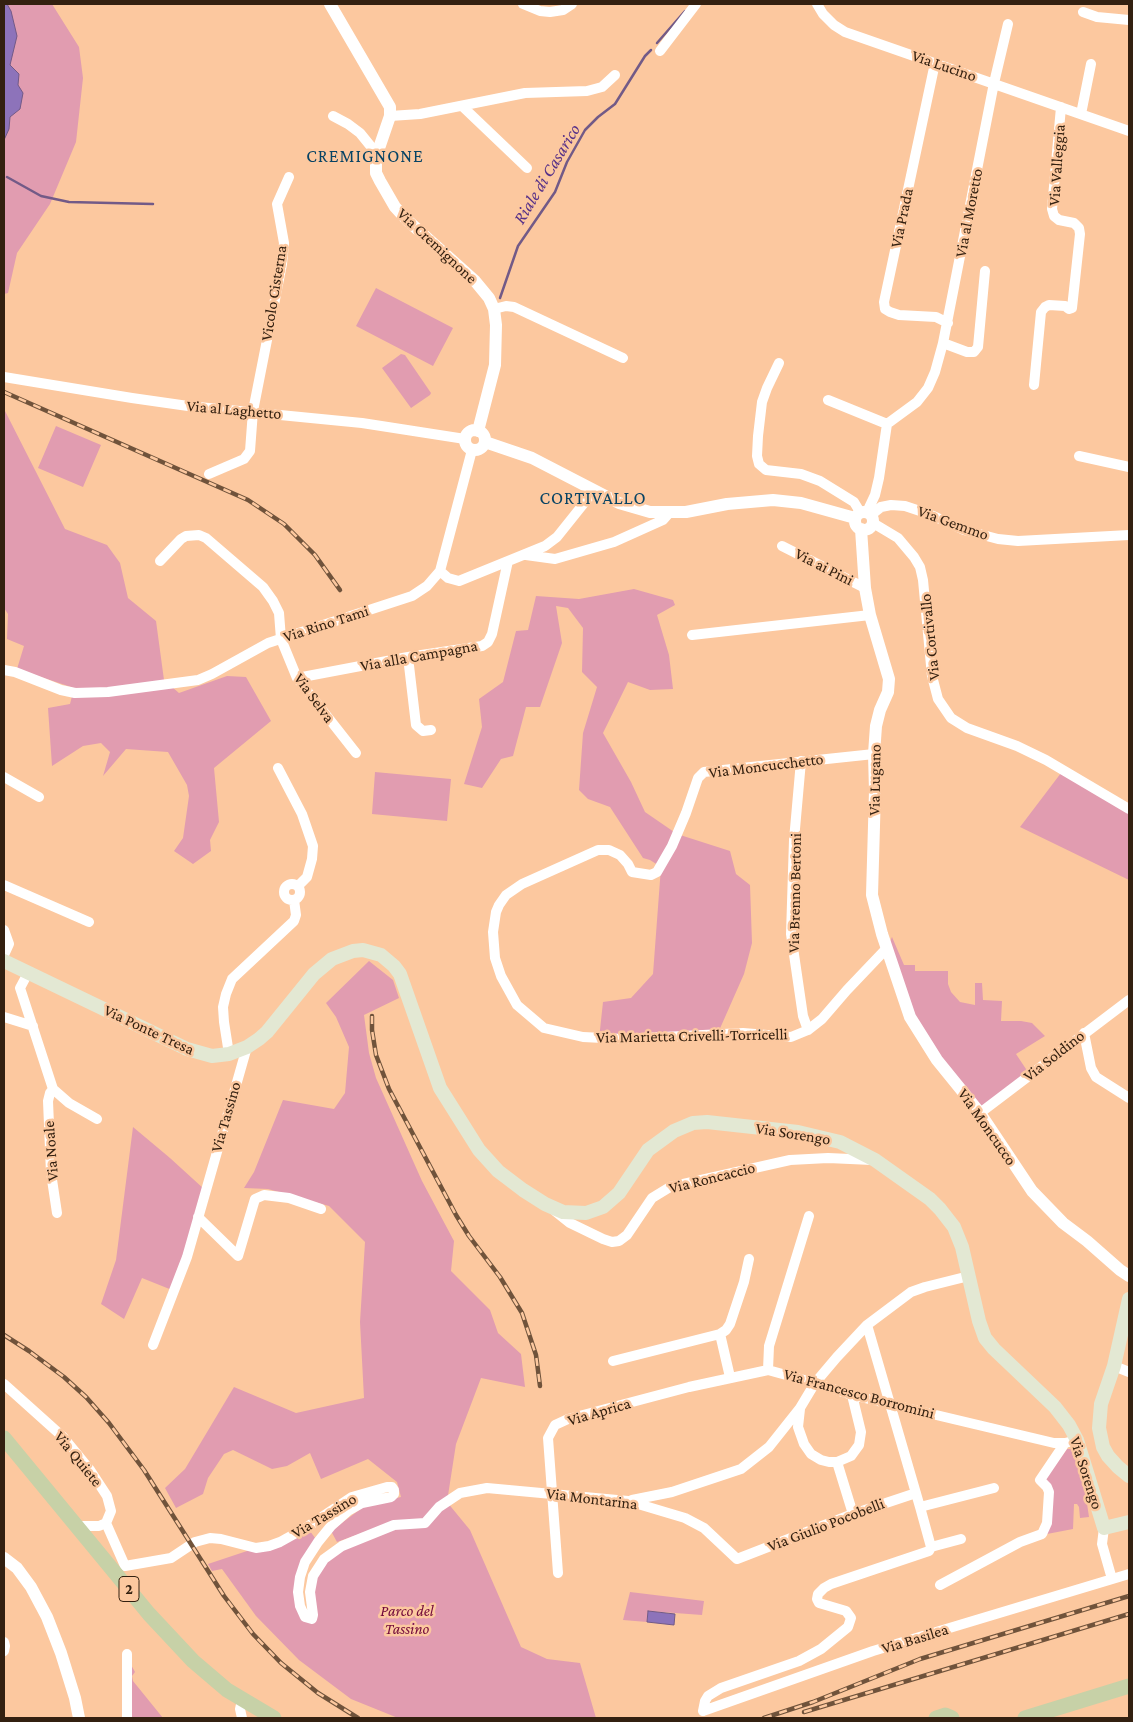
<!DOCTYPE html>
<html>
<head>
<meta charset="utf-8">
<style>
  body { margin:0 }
  #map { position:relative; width:1133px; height:1722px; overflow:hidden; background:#fcc89f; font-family:"Crimson Pro",serif }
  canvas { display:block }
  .frame { position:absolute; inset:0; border:5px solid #332010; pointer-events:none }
</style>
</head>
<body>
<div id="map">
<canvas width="1133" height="1722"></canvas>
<div class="frame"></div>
</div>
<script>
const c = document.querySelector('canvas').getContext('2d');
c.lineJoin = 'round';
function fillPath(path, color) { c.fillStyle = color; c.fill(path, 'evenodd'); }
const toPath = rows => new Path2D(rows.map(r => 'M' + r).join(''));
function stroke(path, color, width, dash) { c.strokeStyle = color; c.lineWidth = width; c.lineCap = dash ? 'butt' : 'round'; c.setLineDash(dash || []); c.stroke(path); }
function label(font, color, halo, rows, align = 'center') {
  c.font = font + ' "Crimson Pro",serif'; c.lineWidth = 5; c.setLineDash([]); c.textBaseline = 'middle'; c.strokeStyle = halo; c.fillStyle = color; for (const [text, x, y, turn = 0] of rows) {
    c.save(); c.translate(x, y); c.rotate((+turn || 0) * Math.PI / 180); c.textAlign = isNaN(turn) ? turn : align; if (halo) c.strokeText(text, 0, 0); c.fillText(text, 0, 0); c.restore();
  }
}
const green = toPath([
  [4,4,52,4,79,47,83,78,76,142,50,204,17,253,8,293,4,294],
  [376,288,453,328,433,366,356,326],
  [401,354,405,355,431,393,430,395,411,408,382,368],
  [4,409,65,529,107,545,120,563,128,598,156,621,164,680,179,693,227,676,246,677,271,721,214,768,219,822,210,840,211,851,193,864,174,851,183,838,189,796,187,785,168,752,126,749,103,776,110,752,101,743,83,746,52,766,48,708,70,704,74,688,17,669,24,646,7,639,8,614,4,608],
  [56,426,101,445,83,487,38,468],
  [634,589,673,600,675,605,657,615,669,655,673,689,650,690,628,682,603,733,631,782,645,812,677,834,730,851,736,874,750,885,752,943,744,974,718,1033,599,1039,603,1002,631,998,653,974,661,867,650,860,643,858,610,807,588,799,579,790,583,733,597,687,582,672,583,628,568,608,556,606,562,643,540,707,526,707,513,756,501,759,482,788,464,784,482,727,479,699,503,682,516,631,528,630,536,596,579,599],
  [375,772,451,779,447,821,372,814],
  [1061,773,1129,814,1129,880,1020,827],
  [892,937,904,965,915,965,915,971,948,971,948,984,951,992,960,1002,975,1005,975,983,982,983,983,1000,1002,1001,1001,1021,1021,1021,1032,1023,1045,1036,1016,1054,1030,1075,980,1113,910,1017,887,948],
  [369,961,393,980,399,998,364,1015,369,1053,376,1078,422,1181,454,1241,451,1271,490,1310,498,1333,521,1354,525,1387,481,1378,456,1444,447,1502,470,1530,521,1647,547,1659,580,1663,596,1718,398,1718,351,1699,299,1660,256,1616,222,1569,212,1571,208,1564,256,1548,307,1527,318,1542,298,1592,308,1619,310,1592,324,1559,379,1527,337,1542,331,1531,366,1505,401,1497,397,1482,368,1459,321,1479,310,1453,287,1466,272,1469,233,1450,224,1454,208,1478,203,1494,176,1508,165,1488,185,1469,234,1387,296,1413,364,1398,360,1322,365,1242,329,1206,268,1189,244,1188,254,1172,283,1100,334,1109,345,1093,349,1047,336,1017,326,1003],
  [133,1127,170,1158,204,1189,172,1290,142,1278,124,1319,101,1304,116,1260],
  [1067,1449,1072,1449,1085,1490,1089,1517,1080,1518,1079,1507,1077,1504,1074,1504,1073,1529,1047,1534,1044,1481],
  [630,1592,704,1601,702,1615,648,1611,647,1622,623,1620],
  [130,1663,135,1672,132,1676,133,1681,163,1718,130,1718]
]);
const water = toPath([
  [4,4,7,4,11,11,17,36,10,65,19,74,18,85,23,93,20,109,10,117,9,129,4,140,4,4],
  [648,1611,675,1614,674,1625,647,1622,648,1611]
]);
const stream = toPath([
  [657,43,685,11],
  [7,177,41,196,69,202,153,204],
  [500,298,518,246,555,192,567,162,585,130,598,117,615,104,645,56,651,50]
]);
const minor = toPath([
  [523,4,540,11,550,12,563,10,572,4],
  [817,4,823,14,834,25,845,32,1129,131],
  [1083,12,1097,17,1129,20],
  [660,51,696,4],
  [935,63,884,302,885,309,890,312,899,315,936,317,948,323],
  [462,106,527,168],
  [1081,114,1091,64],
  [333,116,348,124,360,133,377,154],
  [390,116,420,114,525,93,587,91,602,87,615,75],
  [494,309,506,306,514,307,623,358],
  [943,343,994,83,1008,24],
  [779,363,767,388,762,402,758,436,757,456,759,464,766,470,801,474,820,481,854,502,860,512],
  [4,377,132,398,188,406,362,423,465,439],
  [1034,385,1041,312,1045,307,1049,305,1065,306,1069,309,1072,308,1080,234,1079,228,1074,223,1059,220,1054,216,1052,209,1061,107],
  [828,400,887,424,879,478,875,495,867,512],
  [887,424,917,402,928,388,935,372,943,343,967,352,974,352,978,347,985,271],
  [1079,456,1129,467],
  [209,474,244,459,250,451,253,411,282,264,284,243,277,204,289,177],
  [871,515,881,507,891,505,905,506,929,514,964,530,998,539,1018,541,1129,535],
  [873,523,898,538,914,557,920,567,923,580,932,676,938,699,951,718,967,728,1017,746,1046,760,1129,809],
  [782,546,865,588],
  [526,555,555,559,614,542,663,520,670,512],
  [160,561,181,539,186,536,199,535,206,538,263,587,273,601,279,613,281,639,297,678,356,753],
  [440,571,448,578,459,581,545,546,557,537,589,497,592,490],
  [692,635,870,615],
  [408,657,416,725,423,731,431,730],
  [4,670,15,672,61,690,75,693,108,692,198,680,212,674,268,643,412,596,427,586,440,571,472,450],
  [297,678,408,657,482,646,488,642,492,634,508,561],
  [801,761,794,840,791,934,803,1016,808,1030,822,1019,847,990,887,948],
  [278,768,302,814,313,846,312,859,307,877,298,886],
  [4,777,39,797],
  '284 892a8 8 0 1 1 16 0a8 8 0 1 1-16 0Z',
  [4,885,89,922],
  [4,930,9,944,4,955],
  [28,973,20,988,22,994,53,1089],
  [4,1017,33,1026],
  [808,1030,791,1037,743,1033,623,1039,583,1037,544,1028,517,1005,501,976,495,958,493,932,496,912,499,905,506,895,522,884,598,850,609,850,620,855,628,864,632,872,651,875,657,872,672,846,686,813,698,778,704,772,874,754],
  [1084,1033,1091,1068,1096,1077,1129,1098],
  [229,1054,224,1022,223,1007,226,994,232,979,294,921,296,915,294,900],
  [980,1113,1129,1000],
  [555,1211,570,1223,603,1239,612,1242,619,1241,627,1235,652,1198,670,1187,790,1160,828,1158,872,1160],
  [57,1213,51,1173,48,1101,50,1093,53,1089,69,1103,97,1119],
  [809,1216,769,1346,768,1370,815,1383,852,1395,1054,1443,1065,1443,1077,1440],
  [198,1217,238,1256,255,1199,264,1195,289,1198,321,1209],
  [720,1334,726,1330,730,1324,744,1282,749,1259],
  [153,1345,187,1257,247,1047],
  [613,1361,720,1334,730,1377],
  [1114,1366,1129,1372],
  [4,1384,63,1437,90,1470,107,1496,111,1511,106,1523,99,1526,77,1526],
  [800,1409,798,1427,804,1444,811,1454,821,1460,829,1462,837,1462,851,1456,859,1445,861,1432,852,1395],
  [837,1462,853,1514],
  [632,1500,672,1492,741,1469,769,1447,800,1408,815,1383,837,1357,867,1325,911,1292,925,1287,969,1276],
  [920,1507,994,1488],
  [106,1523,125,1566],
  [1104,1528,1102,1544,1112,1579],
  [931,1547,961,1539],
  [125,1566,171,1558,195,1542,210,1538,221,1539,256,1548,269,1546,280,1542,307,1527,352,1497,387,1487,392,1487,394,1490,394,1494,391,1497,362,1503,348,1511,331,1526,318,1542,305,1562,300,1577,298,1592,300,1606,305,1617,312,1619,313,1615,310,1592,313,1576,324,1559,342,1546,394,1525,425,1523,439,1507,460,1493,487,1488,628,1501,685,1518,704,1528,737,1559,853,1514,916,1493],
  [558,1573,548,1438,555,1425,568,1419,689,1387,768,1370],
  [940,1585,1020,1542,1042,1534,1047,1523,1049,1492,1047,1487,1040,1480,1065,1443],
  [4,1642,5,1646,4,1651],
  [127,1654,127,1718],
  [242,1700,240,1709,242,1718],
  [703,1711,705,1701,708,1696,721,1688,799,1661,821,1649,848,1627,851,1618,846,1611,819,1603,817,1599,818,1594,824,1588,831,1584,929,1551,931,1547,920,1507,867,1325],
  [703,1711,873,1651,1129,1574]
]);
const tertiary = toPath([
  [330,4,390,107,390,116,377,154,376,163,376,173,380,181,395,207,407,220,475,281,489,298,494,309,496,325,495,365,478,431],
  '465 440a10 10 0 1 1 20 0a10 10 0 1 1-20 0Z',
  [485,442,532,458,619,503,650,512,686,512,727,504,773,500,801,503,855,518],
  '855 521a9 9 0 1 1 18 0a9 9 0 1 1-18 0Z',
  [861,529,865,588,870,615,889,679,888,692,880,710,876,726,874,754,875,791,872,895,882,934,910,1017,937,1060,980,1113,1032,1191,1063,1223,1087,1241,1120,1270,1129,1276],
  [4,1558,17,1568,31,1587,47,1617,61,1653,75,1698,79,1718]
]);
const secondary = toPath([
  [4,961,187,1049,212,1056,229,1054,247,1047,259,1039,267,1032,314,974,332,959,353,951,363,950,381,955,394,966,400,974,440,1088,479,1150,498,1171,523,1190,545,1204,563,1212,586,1213,603,1207,619,1193,648,1150,674,1131,693,1123,707,1122,798,1132,840,1142,875,1160,930,1199,940,1209,954,1227,962,1247,979,1321,985,1338,994,1349,1055,1407,1069,1425,1077,1440,1104,1528,1129,1522],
  [1129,1299,1114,1366,1101,1404,1099,1428,1103,1447,1108,1456,1118,1467,1129,1476]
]);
const primary = toPath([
  [4,1438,149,1614,193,1661,227,1690,274,1718],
  [936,1718,945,1715,952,1718],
  [1025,1718,1129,1686]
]);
const rail = toPath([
  [4,392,248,500,284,524,315,555,340,590],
  [372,1016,372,1030,376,1055,389,1089,456,1215,469,1236,500,1277,522,1313,536,1355,540,1386],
  [4,1335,29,1351,64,1377,86,1397,109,1423,144,1470,224,1596,253,1634,281,1663,302,1680,318,1693,358,1718],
  [804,1712,1129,1614],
  [764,1718,813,1702,920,1659,1129,1596]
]);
const shields = [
  [129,1589,20]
];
const shieldNames = [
  ["2",129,1589]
];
const streetNames = [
  ["Via Lucino",944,66,19],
  ["Via Valleggia",1057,165,-86],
  ["Via al Moretto",969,213,-79],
  ["Via Prada",902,218,-78],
  ["Via Cremignone",437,246,43],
  ["Vicolo Cisterna",274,293,-81],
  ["Via al Laghetto",234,410,5],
  ["Via Gemmo",953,523,20],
  ["Via ai Pini",824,567,27],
  ["Via Rino Tami",326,624,-18],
  ["Via Cortivallo",930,637,-96],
  ["Via alla Campagna",419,656,-10],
  ["Via Selva",314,698,54],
  ["Via Moncucchetto",766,766,-7],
  ["Via Lugano",875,780,-89],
  ["Via Brenno Bertoni",795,893,-89],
  ["Via Ponte Tresa",149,1030,25],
  ["Via Marietta Crivelli-Torricelli",692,1036,-1],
  ["Via Soldino",1054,1056,-38],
  ["Via Tassino",226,1117,-74],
  ["Via Moncucco",987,1127,55],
  ["Via Sorengo",793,1134,9],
  ["Via Noale",51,1151,-94],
  ["Via Roncaccio",712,1178,-14],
  ["Via Francesco Borromini",859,1394,15],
  ["Via Aprica",599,1412,-16],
  ["Via Quiete",78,1459,51],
  ["Via Sorengo",1086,1473,72],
  ["Via Montarina",592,1499,7],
  ["Via Tassino",324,1516,-31],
  ["Via Giulio Pocobelli",826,1525,-21],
  ["Via Basilea",915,1639,-17]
];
const parkNames = [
  ["Parco del",407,1611],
  ["Tassino",407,1629]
];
const neighbourhoodNames = [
  ["CREMIGNONE",365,156],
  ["CORTIVALLO",593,498]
];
const waterNames = [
  ["Riale di Casarico",547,174,-59]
];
fillPath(green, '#e19cb0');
fillPath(water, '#8d73ba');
stroke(water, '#725a87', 1);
stroke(stream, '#725a87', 2.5);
stroke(minor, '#fff', 10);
stroke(tertiary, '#fff', 12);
stroke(secondary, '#e3e8d3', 14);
stroke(primary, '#c7d1a7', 15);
stroke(rail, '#70533b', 4.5);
stroke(rail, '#fcc89f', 2.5, [8]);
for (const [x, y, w] of shields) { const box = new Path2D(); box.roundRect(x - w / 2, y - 12.5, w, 25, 4); c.fillStyle = '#fcc89f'; c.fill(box); stroke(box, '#332010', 1); }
label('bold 15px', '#332010', null, shieldNames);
label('16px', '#332010', '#fcc89f', streetNames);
label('italic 16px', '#71083a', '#fcc89f', parkNames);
c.letterSpacing = '1px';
label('18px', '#074364', '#fcc89f', neighbourhoodNames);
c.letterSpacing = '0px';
label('italic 18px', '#573188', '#fcc89f', waterNames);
</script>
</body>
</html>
